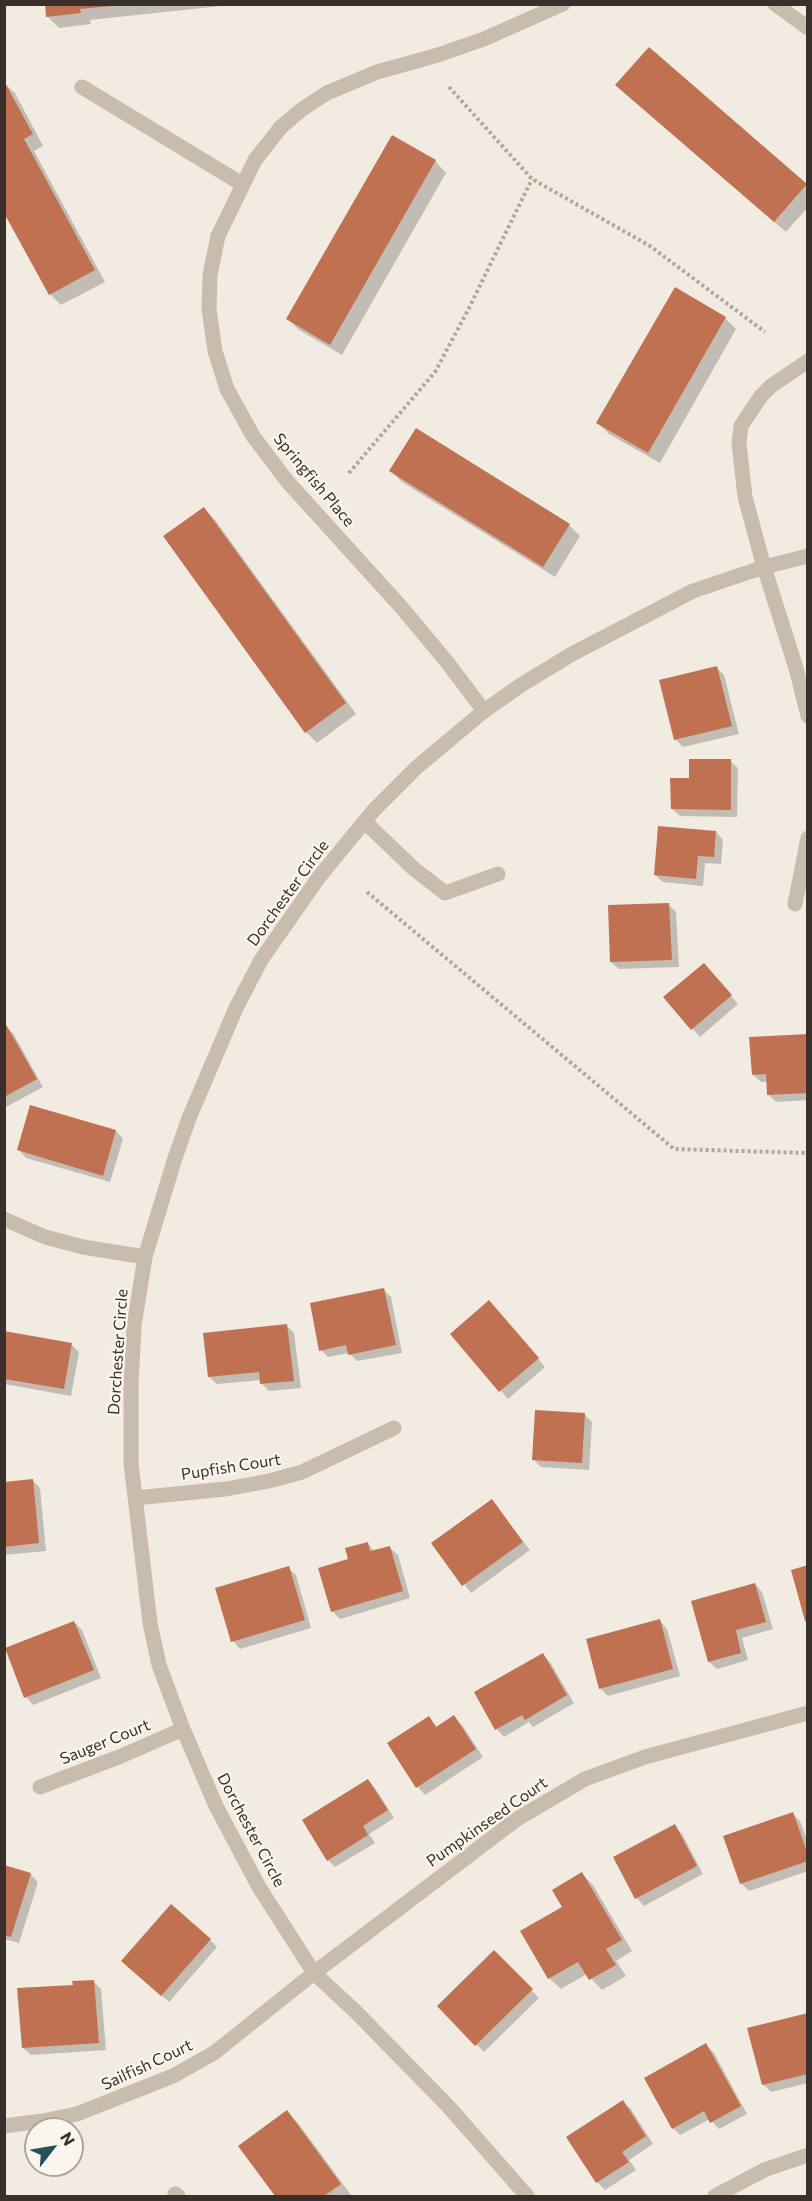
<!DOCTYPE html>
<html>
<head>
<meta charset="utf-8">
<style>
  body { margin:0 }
  #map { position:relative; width:812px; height:2201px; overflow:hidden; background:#f2ebe1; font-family:Commissioner,sans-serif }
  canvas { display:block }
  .frame { position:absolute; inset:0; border:6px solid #39302b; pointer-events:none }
  .north { position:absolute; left:24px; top:2117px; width:60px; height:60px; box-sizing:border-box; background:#faf5ed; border:2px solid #ada69f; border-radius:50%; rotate:59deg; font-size:16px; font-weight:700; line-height:24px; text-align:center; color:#39302b }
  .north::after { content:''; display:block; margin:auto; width:21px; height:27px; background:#235258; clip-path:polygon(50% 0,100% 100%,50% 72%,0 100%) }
</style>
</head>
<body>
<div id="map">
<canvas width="812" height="2201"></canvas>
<div class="frame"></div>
<div class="north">N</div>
</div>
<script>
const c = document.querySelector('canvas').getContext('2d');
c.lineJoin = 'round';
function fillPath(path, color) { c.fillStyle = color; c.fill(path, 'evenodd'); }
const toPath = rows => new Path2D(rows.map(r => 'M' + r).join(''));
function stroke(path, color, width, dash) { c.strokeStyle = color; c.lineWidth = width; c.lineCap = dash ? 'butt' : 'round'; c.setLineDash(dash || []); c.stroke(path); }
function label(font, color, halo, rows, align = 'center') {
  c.font = font + ' Commissioner,sans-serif'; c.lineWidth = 4.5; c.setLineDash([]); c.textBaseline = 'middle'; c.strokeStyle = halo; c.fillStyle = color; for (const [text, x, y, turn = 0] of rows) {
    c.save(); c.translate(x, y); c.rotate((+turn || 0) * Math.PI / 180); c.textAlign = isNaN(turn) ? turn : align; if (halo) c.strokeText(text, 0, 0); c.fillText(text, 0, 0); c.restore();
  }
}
const shadow = toPath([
  [46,4,240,4,90,20,91,24,59,28,48,17],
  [4,83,15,93,43,146,34,151,105,282,61,305,50,294],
  [629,96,806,185,808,207,786,232],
  [392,137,435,161,446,173,342,355,299,330,288,319],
  [725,318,736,329,660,463,609,434,598,423],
  [391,471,569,525,580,536,555,577,402,482],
  [204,509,215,520,356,714,317,743,306,732],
  [717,668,724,675,739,734,683,747,675,739],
  [730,761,738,768,737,817,680,816,672,809,690,780],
  [716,832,723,840,721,864,705,863,703,886,663,882,655,875],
  [669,905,676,912,679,967,619,969,611,962],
  [711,972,738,1004,700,1037,665,997],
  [4,1026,13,1033,43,1087,4,1108],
  [808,1035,808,1100,776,1102,769,1095,768,1082,761,1082,753,1075],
  [116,1131,123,1139,110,1182,26,1158,19,1150],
  [384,1290,391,1297,402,1353,357,1361,349,1353,328,1357,321,1350],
  [496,1310,545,1367,508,1399,452,1334],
  [287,1326,294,1333,301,1388,269,1391,262,1384,262,1380,217,1384,209,1377],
  [4,1333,71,1344,79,1352,71,1396,4,1384],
  [584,1414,592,1422,589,1470,541,1467,534,1460],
  [32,1480,40,1488,46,1551,4,1555,4,1483],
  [492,1501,530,1550,471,1593,433,1544],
  [367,1543,375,1552,390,1548,398,1555,410,1598,340,1619,332,1611,350,1560],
  [288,1568,296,1575,311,1628,240,1649,233,1641],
  [755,1584,762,1592,773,1629,742,1638,748,1660,717,1669,709,1662],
  [660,1621,667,1629,680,1676,608,1696,600,1688],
  [74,1622,82,1630,101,1678,33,1705,26,1697],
  [543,1655,550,1662,574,1703,533,1727,529,1722,504,1737,497,1729,476,1693],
  [454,1717,462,1725,483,1757,425,1795,418,1787,389,1744,429,1718,438,1728],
  [368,1780,375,1788,394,1818,369,1834,375,1843,335,1867,328,1860],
  [793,1814,800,1821,808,1843,808,1871,749,1891,741,1883],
  [674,1826,682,1834,703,1874,644,1906,637,1898],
  [4,1866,30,1874,38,1882,19,1943,4,1939],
  [582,1874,593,1885,632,1951,616,1961,626,1976,602,1990,587,1974,561,1989,549,1978,564,1907],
  [210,1940,217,1947,169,2002,130,1968],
  [494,1952,539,1998,484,2052,439,2006],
  [93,1981,101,1989,106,2050,31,2055,23,2048,74,1986],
  [808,2014,808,2083,771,2092,763,2084],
  [706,2045,714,2053,747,2114,719,2129,710,2119,680,2135,673,2128],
  [623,2102,631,2109,653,2144,629,2160,636,2170,605,2190,597,2182,568,2137],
  [287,2112,298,2123,351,2195,277,2196,240,2146]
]);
const building = toPath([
  [45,4,111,4,111,6,80,9,81,13,46,17],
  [649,47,807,184,774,222,615,85],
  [4,81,33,134,24,139,95,270,49,295,4,213],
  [392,135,436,160,330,345,286,319],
  [675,287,726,317,648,453,596,423],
  [416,428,570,524,543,567,389,471],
  [204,507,346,703,305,733,163,536],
  [717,666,732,726,674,740,659,680],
  [689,759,731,759,731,810,671,809,670,778,689,778],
  [658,826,716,831,714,857,698,856,696,879,654,875],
  [669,903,672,960,610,962,608,905],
  [704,963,732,995,691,1030,663,997],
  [4,1021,37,1079,4,1097],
  [808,1034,808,1093,767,1095,766,1074,752,1075,749,1037],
  [30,1105,116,1130,103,1176,17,1150],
  [384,1288,396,1345,348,1355,346,1345,319,1351,310,1303],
  [489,1300,539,1358,499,1392,450,1334],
  [287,1324,294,1381,260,1384,259,1372,208,1377,203,1333],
  [4,1331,72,1343,64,1389,4,1379],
  [535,1410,585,1413,582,1463,532,1460],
  [33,1479,39,1543,4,1547,4,1482],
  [492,1499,523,1542,462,1586,431,1543],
  [368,1542,370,1551,390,1546,403,1591,331,1612,318,1568,348,1559,345,1548],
  [808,1565,808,1621,805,1621,791,1570],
  [289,1566,305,1620,231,1642,215,1588],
  [755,1583,766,1622,736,1630,741,1653,708,1662,691,1601],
  [660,1619,673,1669,599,1689,586,1639],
  [74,1621,94,1670,24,1698,5,1648],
  [543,1653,567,1695,525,1720,522,1715,495,1730,474,1692],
  [454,1715,476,1749,416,1788,387,1743,429,1716,436,1727],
  [368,1779,388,1810,363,1826,368,1835,327,1861,302,1820],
  [793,1812,808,1855,808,1861,740,1884,723,1836],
  [675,1824,697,1866,635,1899,613,1857],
  [4,1865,31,1873,11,1937,4,1935],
  [582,1872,622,1940,606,1949,616,1965,589,1980,578,1962,548,1979,520,1931,562,1907,552,1890],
  [171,1904,211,1939,161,1996,121,1961],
  [494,1950,533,1989,475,2046,437,2006],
  [94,1980,99,2043,22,2048,17,1988,73,1985,72,1981],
  [808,2013,808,2074,762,2085,747,2028],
  [706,2043,741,2106,710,2123,704,2111,672,2129,644,2078],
  [623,2100,646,2136,622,2152,629,2162,596,2183,566,2137],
  [287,2110,341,2184,324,2196,275,2196,238,2146]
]);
const path = toPath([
  [449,87,532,179,650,246,765,332],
  [349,473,435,372,468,310,532,179],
  [367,892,674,1149,808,1153]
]);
const service = toPath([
  [82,87,242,184],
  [365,822,413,868,445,893,498,874]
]);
const minor = toPath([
  [775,4,808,28],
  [808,361,771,386,761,396,741,426,739,443,745,497,764,567,796,668,808,716],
  [484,711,447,662,402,608,287,481,253,436,227,389,215,351,209,309,210,275,218,236,255,160,281,127,301,110,327,93,377,72,438,55,484,39,563,4],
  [795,904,808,838],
  [4,1219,45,1237,83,1247,145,1257],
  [135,1498,226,1489,269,1481,302,1472,394,1428],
  [40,1787,119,1757,183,1729],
  [4,2126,42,2121,77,2114,173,2076,214,2053,314,1973,517,1819,585,1779,645,1757,808,1713],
  [175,2194,178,2196],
  [527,2196,448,2106,355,2011,314,1973,259,1887,216,1806,183,1729,159,1665,150,1623,131,1463,131,1386,134,1326,145,1257,174,1161,189,1118,236,1008,261,960,319,877,374,810,417,767,484,711,521,685,572,654,693,591,764,567,808,556],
  [715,2196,764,2170,808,2155]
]);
const streetNames = [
  ["Springfish Place",314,480,50],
  ["Dorchester Circle",288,893,-54],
  ["Dorchester Circle",118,1352,-86],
  ["Pupfish Court",231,1467,-9],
  ["Sauger Court",105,1742,-22],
  ["Pumpkinseed Court",487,1822,-35],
  ["Dorchester Circle",251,1830,62],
  ["Sailfish Court",147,2065,-25]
];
fillPath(shadow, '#0003');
fillPath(building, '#bf7152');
stroke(path, '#b6a697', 4, [3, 3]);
stroke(service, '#cabcad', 15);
stroke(minor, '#cabcad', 15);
label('16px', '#39302b', '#faf5ed', streetNames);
</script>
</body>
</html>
